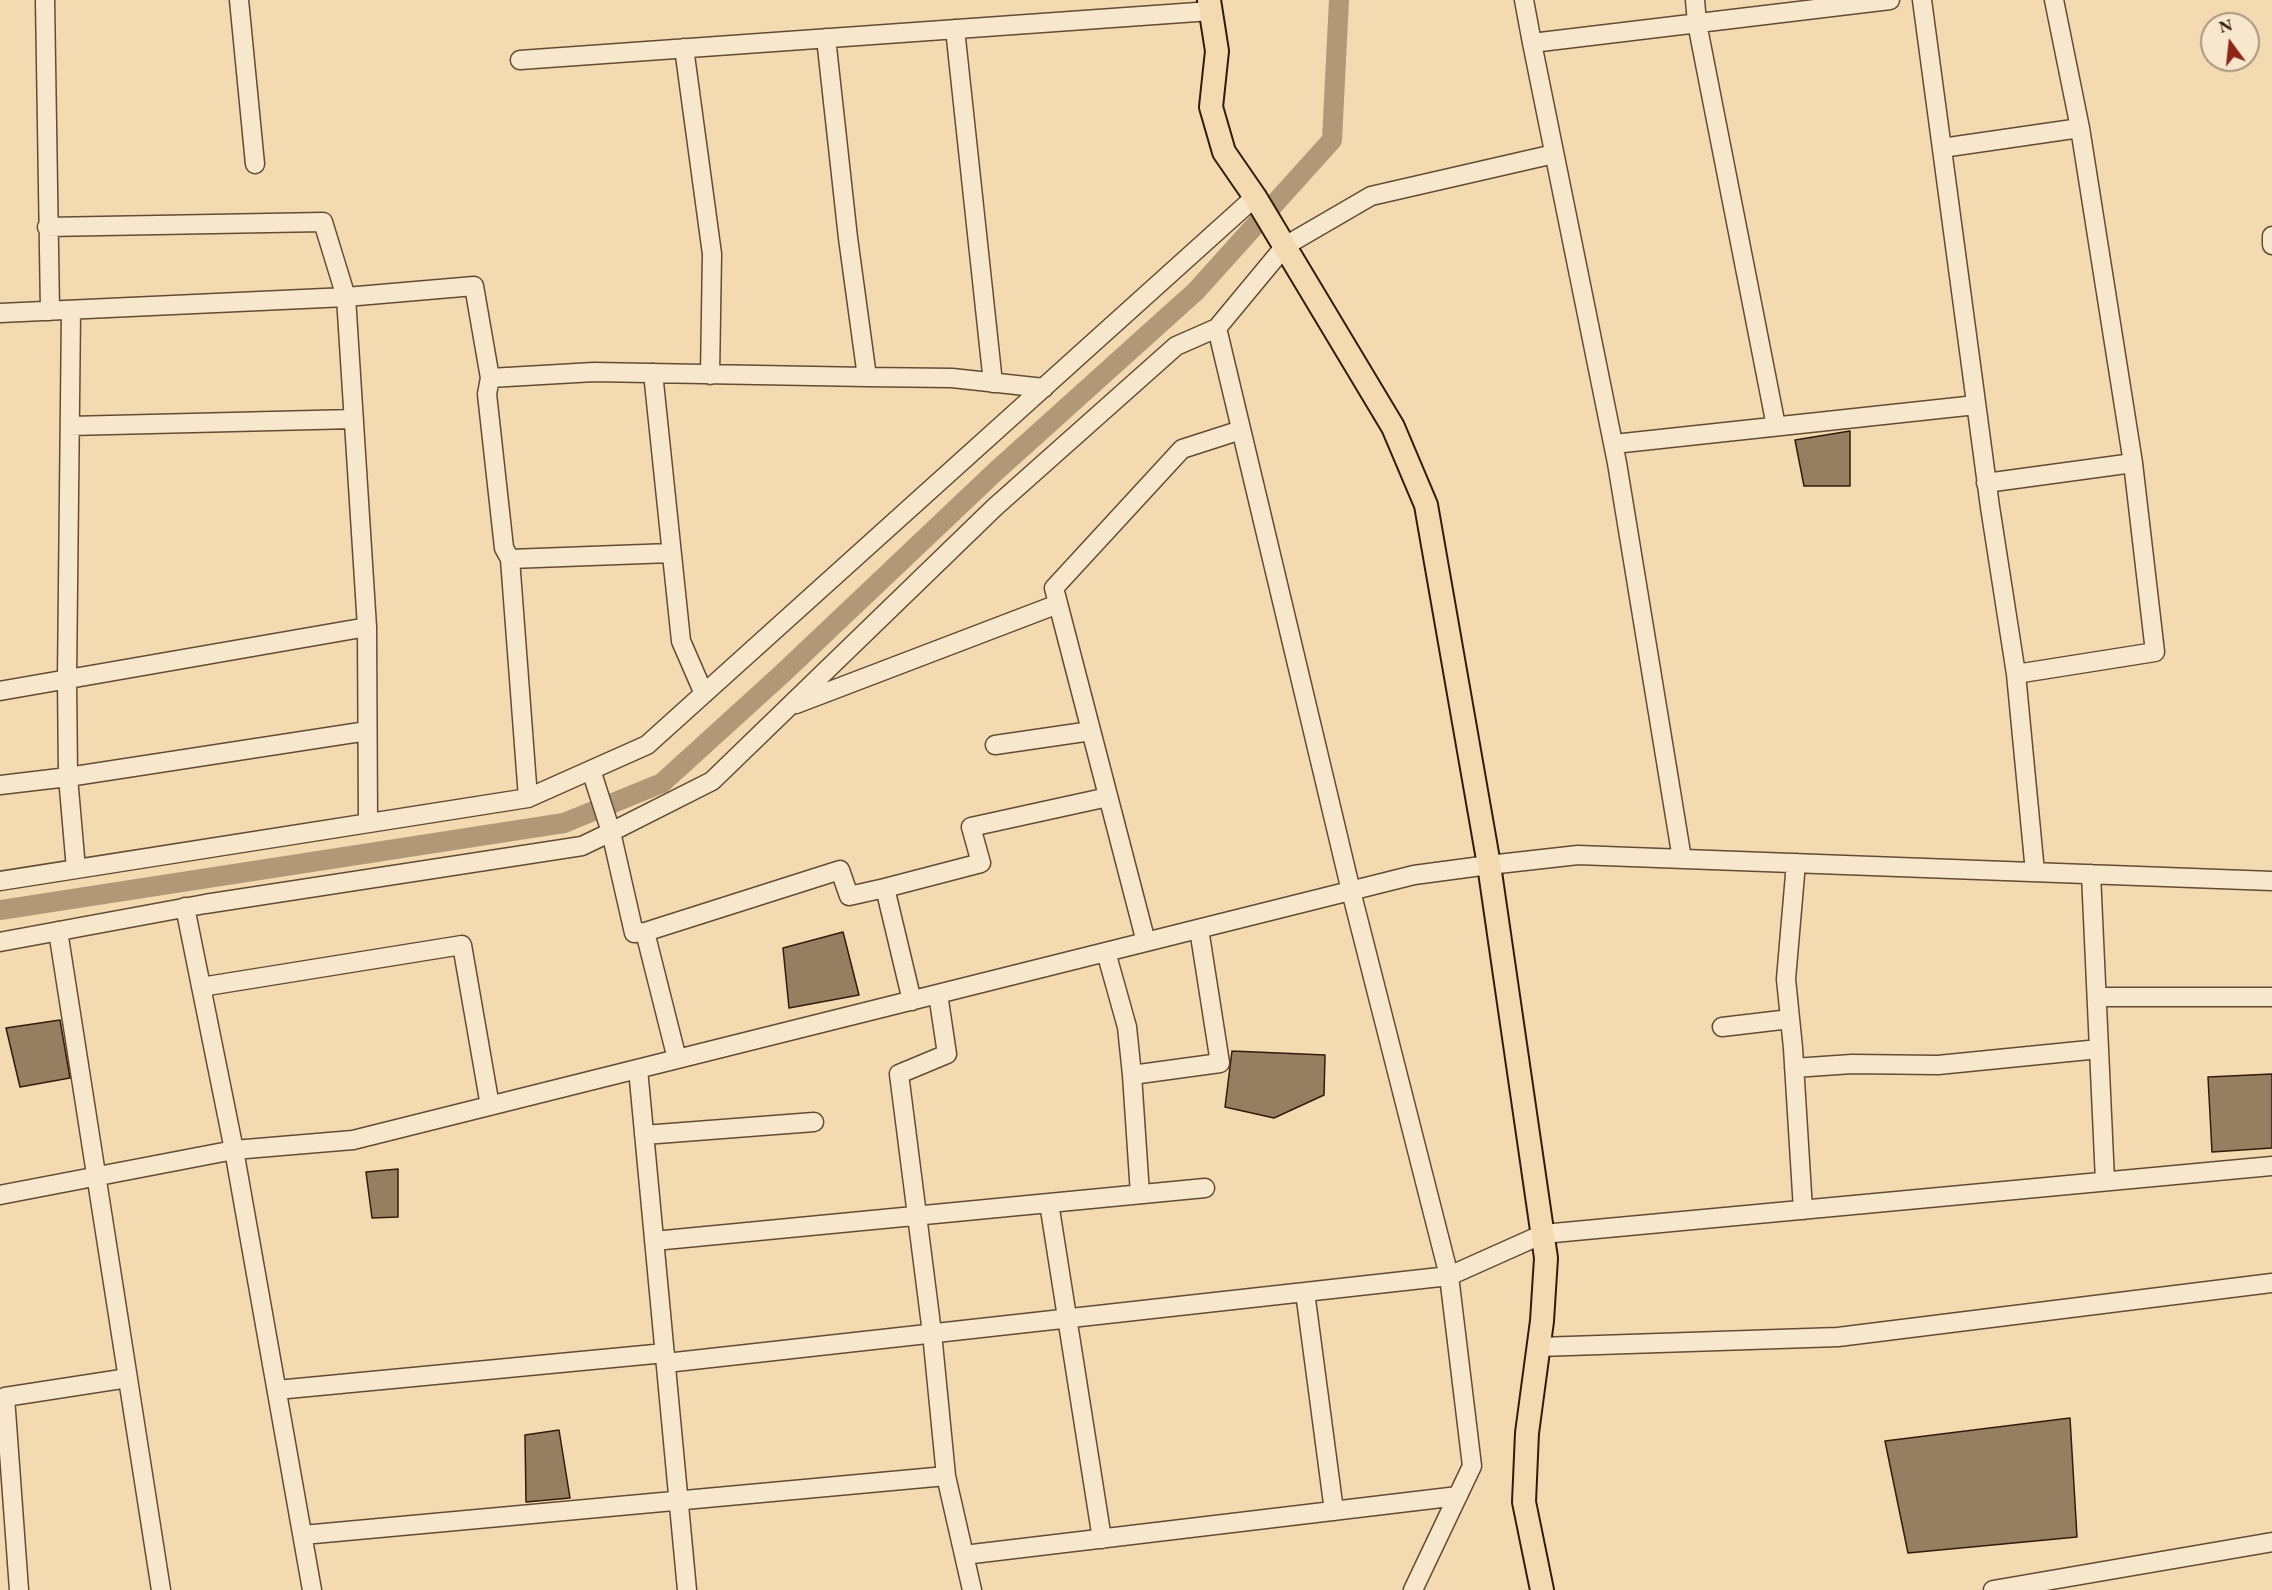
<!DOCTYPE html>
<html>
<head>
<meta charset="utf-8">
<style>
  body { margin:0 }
  #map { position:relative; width:2272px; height:1590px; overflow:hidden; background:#f3dab0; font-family:"EB Garamond",serif }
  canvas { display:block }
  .north { position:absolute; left:2200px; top:12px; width:60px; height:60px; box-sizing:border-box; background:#f7e7cc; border:2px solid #a8967f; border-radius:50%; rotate:345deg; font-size:16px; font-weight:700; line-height:24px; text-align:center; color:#311c0b }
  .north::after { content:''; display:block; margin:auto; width:21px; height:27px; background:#8f2418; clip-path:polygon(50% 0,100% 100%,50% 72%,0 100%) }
</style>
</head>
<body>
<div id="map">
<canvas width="2272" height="1590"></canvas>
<div class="north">N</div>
</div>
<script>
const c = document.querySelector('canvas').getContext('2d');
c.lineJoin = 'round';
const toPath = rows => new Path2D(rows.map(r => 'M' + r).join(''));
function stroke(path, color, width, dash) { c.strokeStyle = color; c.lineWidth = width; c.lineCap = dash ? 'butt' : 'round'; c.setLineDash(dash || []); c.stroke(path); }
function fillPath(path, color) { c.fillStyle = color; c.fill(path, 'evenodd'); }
const canal = toPath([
  [0,910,564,823,662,783,783,673,995,472,1196,291,1332,140,1339,0]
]);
const building = toPath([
  [1850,431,1850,486,1804,486,1795,440,1850,431],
  [843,932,859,995,789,1008,783,948,843,932],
  [60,1020,70,1078,20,1087,6,1028,60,1020],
  [1232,1051,1325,1055,1324,1095,1274,1118,1225,1107,1232,1051],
  [2272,1074,2272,1148,2212,1152,2208,1077,2272,1074],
  [398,1169,398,1217,372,1218,366,1172,398,1169],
  [2070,1418,2077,1537,1908,1553,1885,1441,2070,1418],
  [559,1430,570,1498,526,1502,525,1435,559,1430]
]);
const minor = toPath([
  [45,0,50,311],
  [239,0,255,164],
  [1524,0,1532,43],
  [1695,0,1697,23,1776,426],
  [1922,0,1990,507,2016,674,2035,872],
  [2054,0,2080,128],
  [955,29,993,383],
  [826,38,848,238,867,377],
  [684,48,712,254,710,375],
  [520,60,1211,11],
  [1942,148,2080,128,2133,463,1986,483],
  [47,227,323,222,346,297,474,286,490,378,487,394,504,548,510,559,528,798],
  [2272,236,2272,245],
  [71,310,67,679,68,777,76,869],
  [0,313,346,297,367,627,368,823],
  [653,373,681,641,704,694],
  [490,378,594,372,867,377,952,378,1044,388],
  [70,426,354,419],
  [1614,444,1976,405],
  [510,559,671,553],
  [2016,674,2155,652,2133,463],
  [0,691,367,627],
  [796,704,1058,604],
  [995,745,1091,731],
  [591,770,611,832,634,933,645,932,840,870,849,896,885,888],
  [0,785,68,777,367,731],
  [1682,859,1617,463,1532,43,1890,0],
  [1796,863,1786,979,1793,1048,1803,1210],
  [2091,874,2105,1181],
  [0,881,528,798,647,745,1255,197],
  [185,907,234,1150,312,1590],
  [58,931,161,1590],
  [645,932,677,1059],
  [0,942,205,904,582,846,611,832,712,781,995,507,1176,346,1217,328],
  [1146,942,1054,588,1182,449,1241,430],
  [1106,952,1127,1027,1132,1075],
  [201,987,462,945,490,1106],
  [2097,997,2272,997],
  [912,1001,885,888,981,863,971,827,1108,797],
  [1722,1027,1790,1019],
  [1794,1068,1852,1064,1938,1065,2099,1049],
  [638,1069,687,1590],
  [644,1135,814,1122],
  [1140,1194,1132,1075,1220,1063,1199,929],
  [0,1195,234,1150,353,1140,1414,875,1489,865,1578,855,2272,881],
  [1049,1203,1102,1539],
  [654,1241,1205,1188],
  [1305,1292,1334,1511],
  [1539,1347,1838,1337,2272,1283],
  [666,1363,1449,1276,1543,1234,2272,1166],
  [277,1390,665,1353],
  [946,1476,972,1590],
  [303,1535,946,1476,932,1333,899,1074,947,1054,938,994],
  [964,1555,1458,1496],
  [19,1590,5,1397,128,1378],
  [1413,1590,1472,1466,1449,1276,1351,891,1217,328,1285,246,1371,196,1554,154],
  [1993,1590,2272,1542]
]);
const major = toPath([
  [1209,0,1217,51,1211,107,1224,152,1255,197,1393,427,1426,505,1489,865,1546,1258,1542,1321,1527,1433,1524,1502,1542,1590]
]);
stroke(canal, '#b19978', 20);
fillPath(building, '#967f61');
stroke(building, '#311c0b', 1.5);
stroke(minor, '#624c34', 21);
stroke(major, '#311c0b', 26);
stroke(minor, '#f7e7cc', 18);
stroke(major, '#f3dab0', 22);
</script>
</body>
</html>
